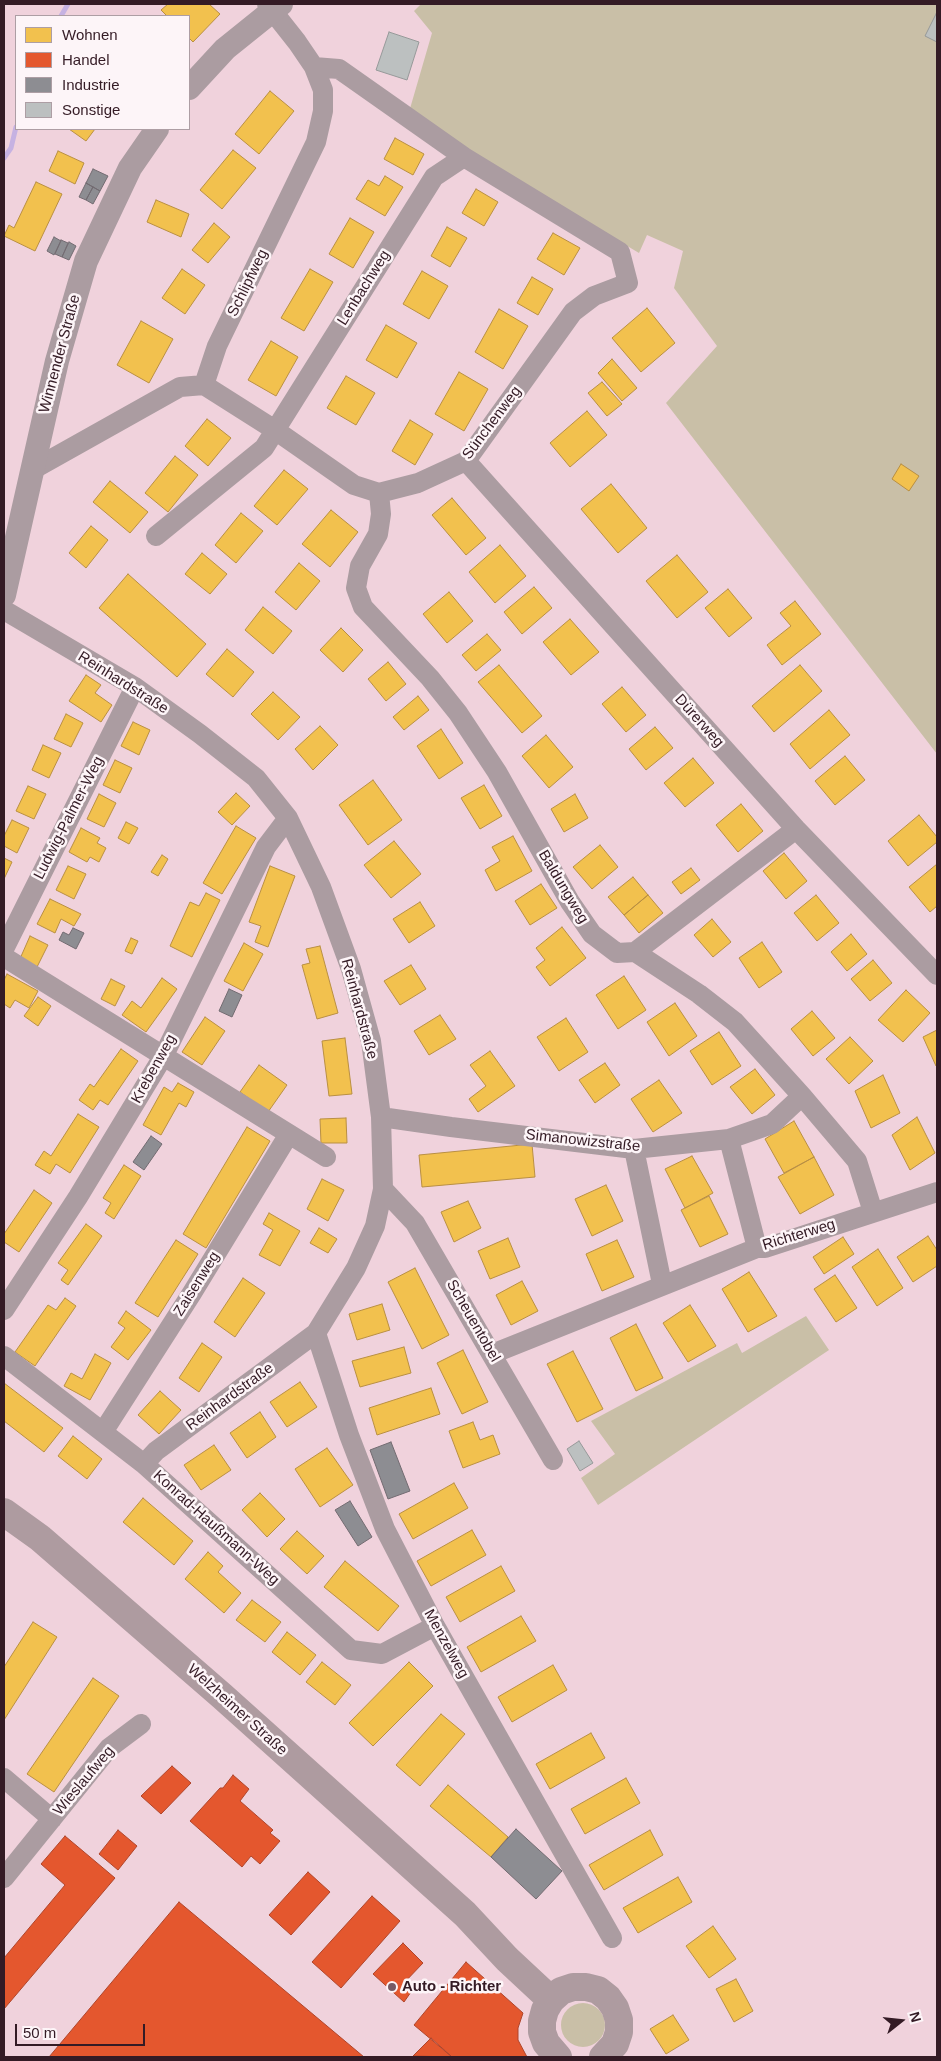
<!DOCTYPE html>
<html>
<head>
<meta charset="utf-8">
<style>
  body { margin:0 }
  #map { position:relative; width:941px; height:2061px; overflow:hidden; background:#f0d2dc; font-family:Arial,sans-serif }
  canvas { display:block }
  .frame { position:absolute; inset:0; border:5px solid #341b25; pointer-events:none }
  .legend { position:absolute; left:15px; top:15px; width:175px; height:115px; box-sizing:border-box; background:#fdf5f8; border:1px solid #ad9ea4; margin:0; padding:6px 9px; list-style:none; font-size:15px; color:#341b25 }
  .legend li { display:flex; align-items:center; gap:10px; height:25px }
  .legend b { width:25px; border:1px solid #ad9ea4 }
  .north { position:absolute; left:876px; top:1996px; width:50px; height:50px; -webkit-text-stroke:4px #fdf5f8; paint-order:stroke; rotate:74deg; font-size:14px; font-weight:700; line-height:20px; text-align:center; color:#341b25 }
  .north::after { content:''; display:block; margin:auto; width:18px; height:22px; background:#341b25; clip-path:polygon(50% 0,100% 100%,50% 72%,0 100%) }
  .scale { position:absolute; left:15px; top:2024px; width:130px; height:22px; box-sizing:border-box; border:2px solid #341b25; border-top:0; padding-left:6px; font-size:15px; line-height:18px; white-space:nowrap; color:#341b25; -webkit-text-stroke:4px #fdf5f8; paint-order:stroke }
</style>
</head>
<body>
<div id="map">
<canvas width="941" height="2061"></canvas>
<div class="frame"></div>
<ul class="legend">
<li><b style="height:14px;background:#f2c14e"></b>Wohnen</li>
<li><b style="height:14px;background:#e4572e"></b>Handel</li>
<li><b style="height:14px;background:#8d8d92"></b>Industrie</li>
<li><b style="height:14px;background:#bcc0c0"></b>Sonstige</li>
</ul>
<div class="north">N</div>
<div class="scale">50 m</div>
</div>
<script>
const c = document.querySelector('canvas').getContext('2d');
c.lineJoin = 'round';
function fillPath(path, color) { c.fillStyle = color; c.fill(path, 'evenodd'); }
const toPath = rows => new Path2D(rows.map(r => 'M' + r).join(''));
function stroke(path, color, width, dash) { c.strokeStyle = color; c.lineWidth = width; c.lineCap = dash ? 'butt' : 'round'; c.setLineDash(dash || []); c.stroke(path); }
function label(font, color, halo, rows, align = 'center') {
  c.font = font + ' Arial,sans-serif'; c.lineWidth = 5; c.setLineDash([]); c.textBaseline = 'middle'; c.strokeStyle = halo; c.fillStyle = color; for (const [text, x, y, turn = 0] of rows) {
    c.save(); c.translate(x, y); c.rotate((+turn || 0) * Math.PI / 180); c.textAlign = isNaN(turn) ? turn : align; if (halo) c.strokeText(text, 0, 0); c.fillText(text, 0, 0); c.restore();
  }
}
const green = toPath([
  [421,4,937,4,937,754,666,403,717,346,674,288,683,251,647,235,639,253,460,146,409,112,432,33,414,11],
  [806,1316,829,1350,598,1505,581,1478,615,1454,591,1421,737,1343,742,1353],
  '561 2025a22 22 0 1 1 44 0a22 22 0 1 1-44 0Z'
]);
const homes = toPath([
  [168,4,209,4,220,14,193,42,189,38,189,16,167,16,161,10,168,4],
  [270,91,294,111,259,154,235,134,270,91],
  [69,129,95,129,86,141,69,129],
  [395,138,424,154,413,175,384,159,395,138],
  [233,150,256,168,222,209,200,190,233,150],
  [58,151,84,163,75,184,49,171,58,151],
  [385,176,403,187,385,216,356,199,368,180,379,186,385,176],
  [36,182,62,194,35,251,4,236,9,225,14,228,36,182],
  [476,189,498,202,484,226,462,213,476,189],
  [156,200,189,214,181,237,147,222,156,200],
  [350,218,374,232,353,268,329,254,350,218],
  [214,223,230,237,208,263,192,250,214,223],
  [447,227,467,238,450,267,431,256,447,227],
  [553,233,580,248,564,275,537,259,553,233],
  [182,269,205,285,185,314,162,298,182,269],
  [310,269,333,282,304,331,281,318,310,269],
  [422,271,448,286,429,319,403,304,422,271],
  [532,277,553,289,538,315,517,303,532,277],
  [647,308,675,343,641,372,612,338,647,308],
  [499,309,528,326,503,369,475,352,499,309],
  [141,321,173,339,149,383,117,365,141,321],
  [386,325,417,343,397,378,366,360,386,325],
  [271,341,298,357,276,396,248,380,271,341],
  [612,359,637,388,622,401,598,373,612,359],
  [459,372,488,389,464,431,435,414,459,372],
  [346,376,375,393,356,425,327,408,346,376],
  [602,382,622,404,607,416,588,393,602,382],
  [587,411,607,435,570,467,550,443,587,411],
  [207,419,231,438,208,466,185,446,207,419],
  [410,420,433,434,415,465,392,451,410,420],
  [175,456,198,475,168,512,145,493,175,456],
  [901,464,919,476,909,491,892,479,901,464],
  [284,470,308,489,277,525,254,506,284,470],
  [110,481,148,512,130,533,93,502,110,481],
  [611,484,647,528,618,553,581,509,611,484],
  [452,498,486,538,466,555,432,515,452,498],
  [331,510,358,532,330,567,302,544,331,510],
  [241,513,263,531,236,563,215,545,241,513],
  [91,526,108,540,86,568,69,553,91,526],
  [500,545,526,576,495,603,469,572,500,545],
  [202,553,227,574,210,594,185,574,202,553],
  [677,555,708,592,677,618,646,581,677,555],
  [299,563,320,581,296,610,275,592,299,563],
  [128,574,206,644,177,677,99,608,128,574],
  [534,587,552,608,522,634,504,612,534,587],
  [728,589,752,618,729,637,705,608,728,589],
  [449,592,473,621,447,643,423,614,449,592],
  [795,601,821,634,782,665,767,645,791,626,780,613,795,601],
  [263,607,292,631,273,654,245,630,263,607],
  [570,619,599,652,571,675,543,642,570,619],
  [341,628,363,650,343,672,320,650,341,628],
  [487,634,501,650,476,671,462,655,487,634],
  [227,649,254,672,233,697,206,674,227,649],
  [388,662,406,684,386,701,368,679,388,662],
  [499,665,542,716,522,733,478,682,499,665],
  [800,665,822,691,774,732,752,706,800,665],
  [86,675,101,685,95,693,112,705,101,722,69,701,86,675],
  [622,687,646,715,626,732,602,704,622,687],
  [273,692,300,717,278,740,251,714,273,692],
  [418,696,429,710,404,730,393,717,418,696],
  [829,710,850,735,810,769,790,744,829,710],
  [66,714,83,723,71,747,54,739,66,714],
  [133,722,150,730,139,755,121,746,133,722],
  [320,726,338,745,313,770,295,749,320,726],
  [655,727,673,748,646,770,629,749,655,727],
  [441,729,463,763,439,779,417,746,441,729],
  [546,735,573,767,549,788,522,756,546,735],
  [43,745,61,753,49,778,32,770,43,745],
  [845,756,865,780,835,805,815,781,845,756],
  [693,758,714,783,685,807,664,783,693,758],
  [115,760,132,768,120,793,103,785,115,760],
  [373,780,402,820,368,845,339,805,373,780],
  [484,785,502,816,480,829,461,798,484,785],
  [28,786,46,794,34,819,16,811,28,786],
  [236,793,250,806,232,825,218,812,236,793],
  [99,794,116,803,104,827,87,819,99,794],
  [575,794,588,818,564,832,551,809,575,794],
  [741,804,763,831,738,852,716,825,741,804],
  [919,815,937,837,937,842,908,866,888,841,919,815],
  [12,820,29,828,17,853,4,846,4,836,12,820],
  [126,822,138,828,129,844,118,838,126,822],
  [236,826,256,838,222,894,203,883,236,826],
  [81,828,100,838,97,843,106,848,99,862,90,857,87,862,69,852,81,828],
  [513,836,532,871,496,891,485,870,500,861,492,847,513,836],
  [394,841,421,874,391,898,364,865,394,841],
  [600,845,618,867,592,889,573,867,600,845],
  [784,853,807,881,786,899,763,871,784,853],
  [162,855,168,859,158,876,151,872,162,855],
  [4,858,12,862,4,879,4,858],
  [937,864,937,906,930,912,909,887,937,864],
  [68,866,86,874,74,899,56,890,68,866],
  [270,866,295,876,268,947,255,942,261,926,249,922,270,866],
  [691,868,700,880,681,894,672,882,691,868],
  [633,877,648,895,624,915,608,897,633,877],
  [541,884,557,908,530,925,515,901,541,884],
  [206,893,220,900,192,957,170,946,190,902,199,906,206,893],
  [648,895,663,913,639,933,624,915,648,895],
  [816,895,839,923,817,941,794,913,816,895],
  [50,899,81,914,74,926,61,919,55,933,37,924,50,899],
  [420,902,435,926,409,943,393,919,420,902],
  [712,919,731,942,713,957,694,935,712,919],
  [562,927,586,958,550,986,536,967,545,960,536,948,562,927],
  [851,934,867,954,847,971,831,952,851,934],
  [30,936,48,945,36,969,19,961,30,936],
  [131,938,138,941,132,954,125,951,131,938],
  [762,942,782,972,759,988,739,958,762,942],
  [244,943,263,954,243,991,224,981,244,943],
  [320,946,338,1013,317,1019,302,965,310,963,306,949,320,946],
  [873,960,892,983,870,1001,851,979,873,960],
  [411,965,426,989,400,1005,384,981,411,965],
  [7,974,38,991,29,1008,15,1000,10,1008,4,1004,4,980,7,974],
  [624,976,646,1010,618,1029,596,995,624,976],
  [162,978,177,989,146,1032,122,1015,132,1001,141,1008,162,978],
  [111,979,125,986,115,1006,101,999,111,979],
  [906,990,930,1013,903,1042,878,1020,906,990],
  [38,997,51,1006,38,1026,24,1016,38,997],
  [675,1003,697,1036,669,1056,647,1022,675,1003],
  [812,1011,835,1038,813,1056,791,1029,812,1011],
  [440,1015,456,1039,429,1055,414,1031,440,1015],
  [205,1017,225,1031,202,1065,182,1052,205,1017],
  [566,1018,588,1052,559,1071,537,1037,566,1018],
  [937,1030,937,1066,936,1066,923,1037,937,1030],
  [719,1032,741,1066,712,1085,690,1051,719,1032],
  [850,1037,873,1061,849,1084,826,1059,850,1037],
  [345,1038,352,1094,329,1096,322,1041,345,1038],
  [121,1049,138,1061,108,1105,100,1100,93,1110,79,1100,90,1084,94,1087,121,1049],
  [490,1051,515,1086,478,1112,469,1099,486,1086,470,1065,490,1051],
  [605,1063,620,1085,595,1103,579,1080,605,1063],
  [259,1065,287,1085,268,1112,240,1092,259,1065],
  [755,1069,775,1095,752,1114,730,1087,755,1069],
  [883,1075,900,1113,871,1128,855,1091,883,1075],
  [659,1080,682,1113,653,1132,631,1099,659,1080],
  [178,1083,194,1092,186,1107,179,1103,161,1135,143,1125,164,1087,172,1092,178,1083],
  [78,1114,99,1127,70,1173,56,1164,50,1174,35,1165,44,1151,51,1156,78,1114],
  [917,1117,935,1153,910,1170,892,1135,917,1117],
  [346,1118,347,1143,321,1143,320,1119,346,1118],
  [794,1121,814,1157,784,1173,765,1139,794,1121],
  [247,1127,270,1141,206,1248,183,1234,247,1127],
  [532,1144,535,1177,422,1187,419,1155,532,1144],
  [692,1156,713,1193,685,1208,665,1169,692,1156],
  [814,1157,834,1195,800,1214,778,1177,814,1157],
  [124,1165,141,1176,114,1219,105,1213,111,1203,103,1198,124,1165],
  [322,1179,344,1190,328,1221,307,1209,322,1179],
  [606,1185,623,1221,592,1236,575,1199,606,1185],
  [34,1190,52,1203,19,1252,4,1242,4,1234,34,1190],
  [709,1196,728,1234,700,1247,681,1210,709,1196],
  [468,1201,481,1228,454,1242,441,1212,468,1201],
  [269,1213,300,1231,280,1266,259,1255,273,1230,263,1224,269,1213],
  [86,1224,102,1236,68,1285,61,1280,68,1270,58,1263,86,1224],
  [319,1228,337,1239,328,1253,310,1243,319,1228],
  [928,1236,937,1250,937,1266,913,1282,897,1257,928,1236],
  [843,1237,854,1254,824,1274,813,1257,843,1237],
  [508,1238,520,1267,490,1279,478,1251,508,1238],
  [176,1240,198,1254,158,1317,135,1303,176,1240],
  [617,1240,634,1277,602,1291,586,1254,617,1240],
  [878,1249,903,1288,877,1306,852,1267,878,1249],
  [415,1268,449,1335,422,1349,388,1282,415,1268],
  [749,1272,777,1316,748,1332,722,1289,749,1272],
  [835,1275,857,1308,836,1322,814,1289,835,1275],
  [243,1278,265,1293,235,1337,214,1322,243,1278],
  [522,1281,538,1311,511,1325,496,1295,522,1281],
  [65,1298,76,1306,35,1366,15,1352,48,1305,56,1310,65,1298],
  [382,1304,390,1330,357,1340,349,1314,382,1304],
  [690,1305,716,1346,688,1362,663,1323,690,1305],
  [126,1311,151,1330,128,1360,111,1347,125,1328,118,1323,126,1311],
  [636,1324,663,1378,636,1391,610,1338,636,1324],
  [202,1343,222,1357,199,1392,179,1378,202,1343],
  [404,1347,411,1373,360,1387,352,1361,404,1347],
  [463,1350,488,1402,462,1414,437,1363,463,1350],
  [573,1351,603,1409,577,1422,547,1364,573,1351],
  [95,1354,111,1363,90,1400,64,1386,71,1373,82,1379,95,1354],
  [300,1382,317,1407,287,1427,270,1402,300,1382],
  [4,1383,63,1428,44,1452,4,1421,4,1383],
  [431,1388,440,1414,377,1435,369,1408,431,1388],
  [160,1391,181,1410,159,1434,138,1415,160,1391],
  [260,1412,276,1437,247,1458,230,1433,260,1412],
  [473,1422,480,1440,493,1435,500,1454,463,1468,449,1431,473,1422],
  [73,1436,102,1459,87,1479,58,1456,73,1436],
  [214,1445,231,1470,201,1490,184,1465,214,1445],
  [327,1448,353,1485,320,1507,295,1469,327,1448],
  [454,1483,468,1508,413,1539,399,1514,454,1483],
  [260,1493,285,1519,267,1537,242,1510,260,1493],
  [143,1498,193,1541,174,1565,123,1522,143,1498],
  [472,1530,486,1555,431,1586,417,1561,472,1530],
  [297,1531,324,1556,307,1574,280,1549,297,1531],
  [208,1552,223,1566,218,1572,241,1593,224,1613,185,1579,208,1552],
  [345,1561,399,1606,378,1631,324,1587,345,1561],
  [501,1566,515,1591,460,1622,446,1597,501,1566],
  [252,1600,281,1622,265,1642,236,1620,252,1600],
  [521,1616,536,1641,481,1672,467,1647,521,1616],
  [33,1622,57,1637,4,1720,4,1667,33,1622],
  [287,1632,316,1655,300,1675,272,1652,287,1632],
  [322,1662,351,1685,335,1705,306,1682,322,1662],
  [409,1662,433,1686,373,1746,349,1723,409,1662],
  [553,1665,567,1690,512,1722,498,1697,553,1665],
  [93,1678,119,1696,54,1792,27,1774,93,1678],
  [441,1714,465,1734,420,1786,396,1765,441,1714],
  [591,1733,605,1758,550,1789,536,1764,591,1733],
  [626,1778,640,1803,585,1834,571,1809,626,1778],
  [448,1785,508,1837,491,1857,430,1806,448,1785],
  [650,1830,663,1855,604,1890,589,1865,650,1830],
  [678,1877,692,1902,638,1933,623,1908,678,1877],
  [713,1926,736,1959,709,1978,686,1946,713,1926],
  [736,1979,753,2011,734,2022,716,1989,736,1979],
  [673,2015,689,2040,666,2054,650,2029,673,2015]
]);
const shops = toPath([
  [172,1766,191,1783,161,1814,141,1796,172,1766],
  [233,1775,249,1789,240,1801,273,1830,270,1833,280,1841,260,1864,251,1856,242,1867,190,1821,220,1788,223,1788,233,1775],
  [118,1830,137,1846,118,1870,99,1854,118,1830],
  [65,1836,115,1878,4,2009,4,1958,65,1885,41,1864,65,1836],
  [308,1872,330,1892,291,1935,269,1915,308,1872],
  [372,1896,400,1921,341,1988,312,1962,372,1896],
  [179,1902,364,2057,49,2057,179,1902],
  [403,1943,423,1963,402,1985,411,1992,404,2002,373,1974,403,1943],
  [466,1962,523,2013,518,2028,518,2040,527,2057,452,2057,414,2025,466,1962],
  [431,2038,452,2057,413,2056,431,2038]
]);
const industry = toPath([
  [93,169,108,176,100,191,86,183,93,169],
  [86,183,93,187,86,200,79,197,86,183],
  [93,187,100,191,93,204,86,200,93,187],
  [54,237,61,241,54,255,47,251,54,237],
  [61,240,68,243,62,257,55,254,61,240],
  [69,242,76,246,69,260,62,257,69,242],
  [73,928,84,933,76,949,59,940,63,932,69,935,73,928],
  [229,989,242,995,232,1017,219,1011,229,989],
  [151,1136,162,1144,144,1170,133,1162,151,1136],
  [391,1442,410,1491,388,1499,370,1450,391,1442],
  [350,1501,372,1537,358,1546,335,1510,350,1501],
  [516,1829,562,1871,536,1899,491,1857,516,1829]
]);
const stream = toPath([
  [61,16,68,4],
  [4,158,11,148,16,127]
]);
const building = toPath([
  [936,14,937,15,937,42,925,36,936,14],
  [389,32,419,42,407,80,376,70,389,32],
  [579,1441,593,1463,580,1471,567,1449,579,1441]
]);
const minor = toPath([
  [204,385,275,430,354,485,379,493,418,483,466,461,573,312,594,296,628,283,620,252,464,157,339,69,314,67],
  [204,385,217,346,316,142,323,111,323,90,314,67,297,42,267,4],
  [466,461,796,829,937,975],
  [32,470,180,387,204,385],
  [379,493,381,514,378,534,360,566,356,588,363,607,430,678,458,713,497,772,570,902,592,934,617,953,635,952,699,994,735,1022,802,1096,857,1161,873,1212],
  [156,536,264,448,434,177,464,157],
  [4,610,135,687,200,734,256,778,288,818,321,887,351,969,371,1041,381,1117,383,1189,375,1226,356,1268,316,1333,156,1451,144,1464],
  [4,949,135,687],
  [635,952,796,829],
  [4,957,326,1157],
  [381,1117,451,1127,634,1149,729,1139,772,1124,802,1096],
  [729,1139,757,1248],
  [634,1149,662,1284],
  [383,1189,415,1223,553,1460],
  [4,1310,78,1197,164,1055,266,847,288,818],
  [316,1333,349,1435,385,1529,435,1626,612,1938],
  [492,1354,757,1248,765,1248,937,1192],
  [4,1356,144,1464,351,1650,382,1654,435,1626],
  [103,1432,192,1293,289,1134],
  [4,1778,52,1819],
  [4,1878,109,1748,141,1724]
]);
const tertiary = toPath([
  [189,88,225,49,281,4],
  [4,595,57,361,86,261,130,168,157,129]
]);
const secondary = toPath([
  [4,1512,40,1538,222,1696,465,1914,507,1959,551,2000],
  [558,2057,546,2043,542,2032,542,2021,545,2010,551,2000,561,1991,573,1987,586,1987,598,1990,608,1998,615,2008,619,2020,619,2032,615,2044,603,2057]
]);
const markers = [
  [392,1987,5,"#765b65"]
];
const streetNames = [
  ["Schlipfweg",248,283,-64],
  ["Lenbachweg",364,288,-58],
  ["Winnender Straße",60,354,-75],
  ["Sünchenweg",492,423,-53],
  ["Reinhardstraße",123,683,32],
  ["Dürerweg",699,721,48],
  ["Ludwig-Palmer-Weg",69,818,-63],
  ["Baldungweg",563,887,59],
  ["Reinhardstraße",359,1009,75],
  ["Krebenweg",154,1069,-61],
  ["Simanowizstraße",583,1141,6],
  ["Richterweg",799,1235,-17],
  ["Zaisenweg",197,1284,-58],
  ["Scheuentobel",473,1321,60],
  ["Reinhardstraße",230,1397,-36],
  ["Konrad-Haußmann-Weg",216,1528,42],
  ["Menzelweg",446,1644,61],
  ["Welzheimer Straße",237,1710,42],
  ["Wieslaufweg",84,1781,-50]
];
const poiNames = [
  ["Auto - Richter",402,1987]
];
fillPath(green, '#c9bfa7');
fillPath(homes, '#f2c14e');
stroke(homes, '#b98f42', 1);
fillPath(shops, '#e4572e');
stroke(shops, '#af452b', 1);
fillPath(industry, '#8d8d92');
stroke(industry, '#726b71', 1);
stroke(stream, '#c6b2e2', 5);
fillPath(building, '#bcc0c0');
stroke(building, '#969999', 1);
stroke(minor, '#ab9ca1', 20);
stroke(tertiary, '#ab9ca1', 24);
stroke(secondary, '#ae9ba0', 28);
for (const [x, y, r, color] of markers) { const dot = new Path2D(); dot.arc(x, y, r, 0, 2 * Math.PI); c.fillStyle = color; c.fill(dot); stroke(dot, '#fdf5f8', 2); }
label('15px', '#341b25', '#fdf5f8', streetNames);
label('bold 15px', '#341b25', '#fdf5f8', poiNames, 'left');
</script>
</body>
</html>
